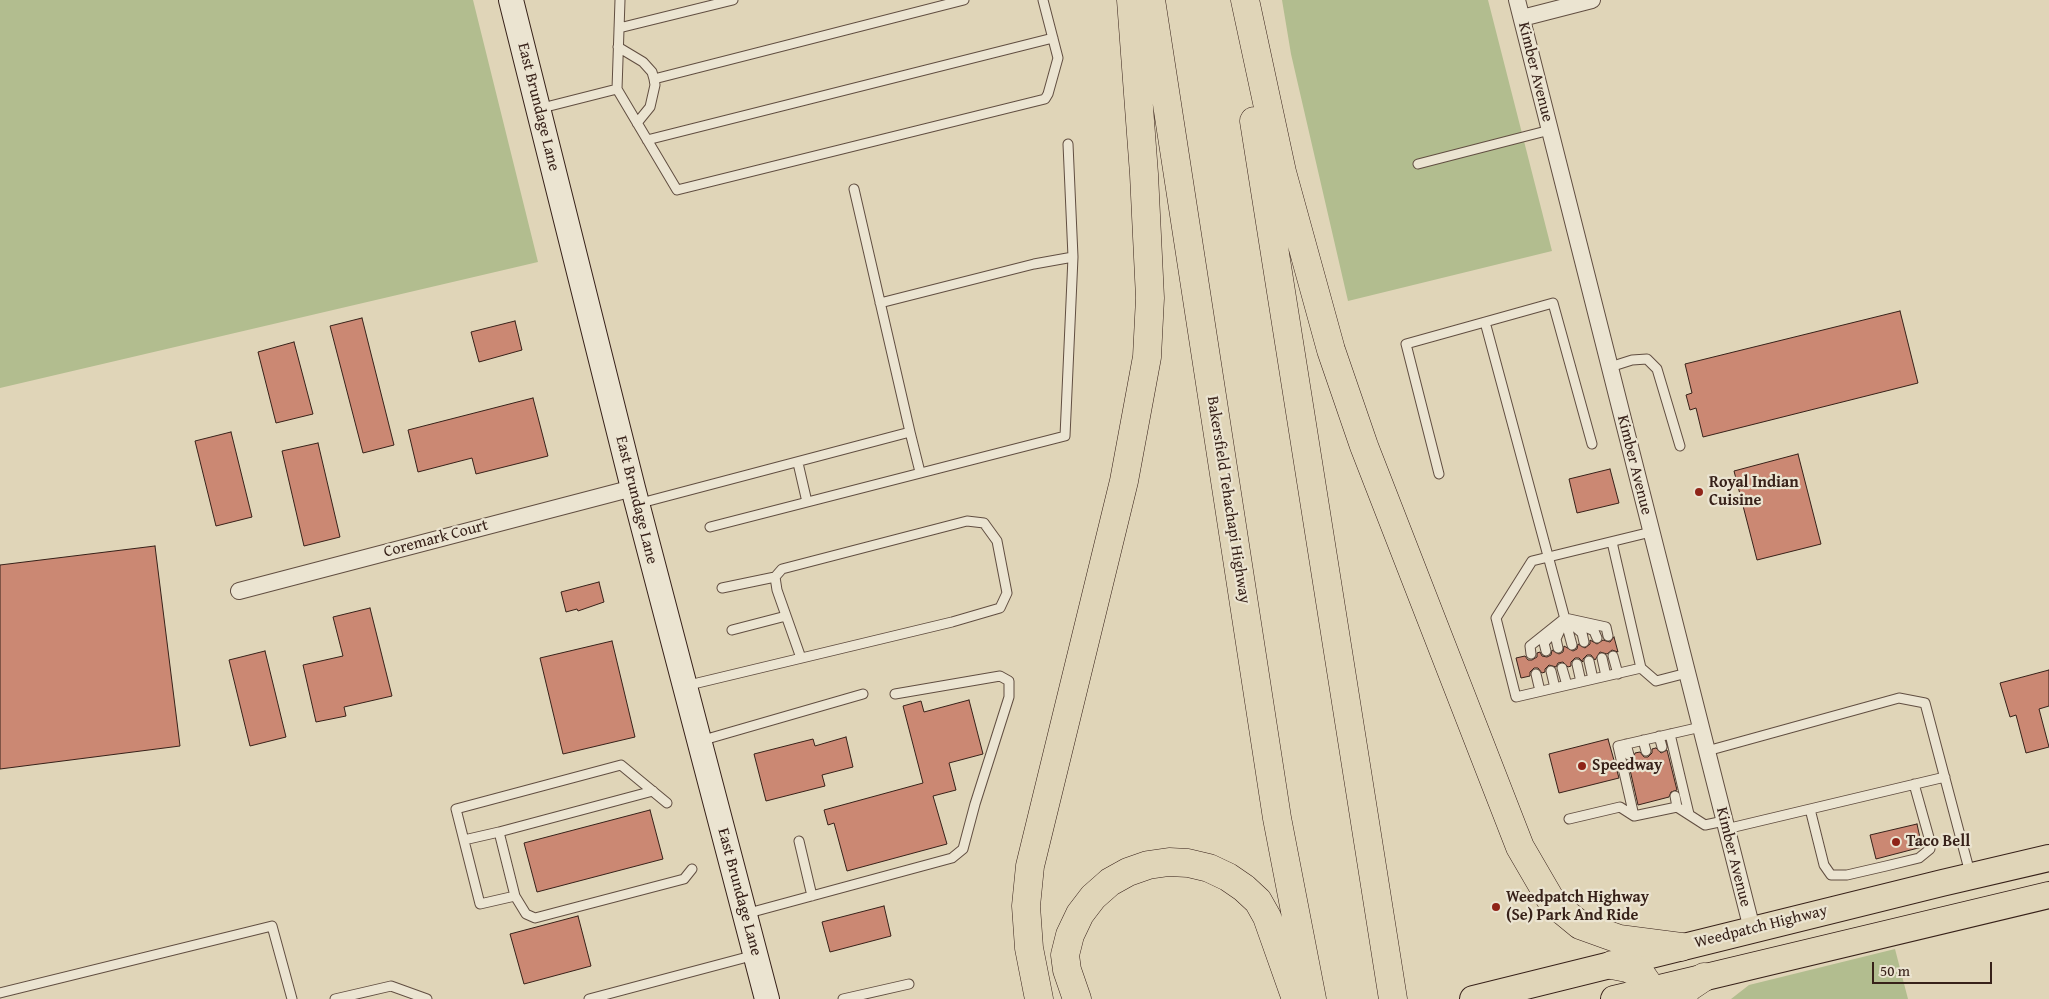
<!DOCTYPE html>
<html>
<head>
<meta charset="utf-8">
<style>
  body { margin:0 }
  #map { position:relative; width:2049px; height:999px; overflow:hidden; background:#e0d5b8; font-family:"Gentium Book Plus",serif }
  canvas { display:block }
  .scale { position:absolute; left:1872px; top:962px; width:120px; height:22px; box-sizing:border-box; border:2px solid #372119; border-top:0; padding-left:6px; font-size:15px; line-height:18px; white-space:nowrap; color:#372119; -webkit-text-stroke:4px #ebe4d1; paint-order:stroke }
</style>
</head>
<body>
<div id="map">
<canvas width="2049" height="999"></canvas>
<div class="scale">50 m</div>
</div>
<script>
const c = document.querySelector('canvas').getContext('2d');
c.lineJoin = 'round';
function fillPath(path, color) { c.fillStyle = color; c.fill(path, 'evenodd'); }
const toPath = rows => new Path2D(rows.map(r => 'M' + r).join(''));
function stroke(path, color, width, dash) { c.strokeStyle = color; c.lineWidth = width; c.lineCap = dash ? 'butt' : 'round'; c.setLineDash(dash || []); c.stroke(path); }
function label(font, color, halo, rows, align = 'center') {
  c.font = font + ' "Gentium Book Plus",serif'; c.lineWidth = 4.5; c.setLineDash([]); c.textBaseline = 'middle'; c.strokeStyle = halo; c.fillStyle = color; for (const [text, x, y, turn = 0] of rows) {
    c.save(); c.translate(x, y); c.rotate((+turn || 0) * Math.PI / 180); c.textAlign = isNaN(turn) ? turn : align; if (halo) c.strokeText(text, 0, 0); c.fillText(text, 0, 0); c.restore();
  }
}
const green = toPath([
  [0,0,473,0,538,262,0,388],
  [1282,0,1488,0,1552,251,1348,301,1291,54],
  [1895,949,1908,999,1731,999,1749,985]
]);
const building = toPath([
  [1900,311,1918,383,1703,437,1696,408,1690,410,1686,395,1692,393,1685,364,1900,311],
  [362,318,394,445,363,453,330,326,362,318],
  [515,321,522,350,479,362,471,332,515,321],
  [294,342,313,414,276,423,258,352,294,342],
  [533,398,548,456,476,474,472,458,418,472,408,430,533,398],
  [231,432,252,517,216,526,195,441,231,432],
  [318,443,340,537,304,546,282,451,318,443],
  [1798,454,1821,544,1757,560,1734,471,1798,454],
  [1610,469,1619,503,1577,513,1569,479,1610,469],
  [155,546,180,746,0,769,0,565,155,546],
  [599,582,604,602,578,611,577,609,566,612,561,592,599,582],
  [370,608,392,696,344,707,346,716,316,722,303,665,343,656,333,617,370,608],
  [1614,637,1618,652,1612,650,1607,654,1600,652,1595,660,1591,655,1587,655,1583,659,1583,662,1579,658,1575,658,1571,662,1571,666,1568,667,1563,662,1558,663,1556,667,1549,665,1545,669,1545,672,1542,673,1538,668,1534,668,1530,672,1530,676,1521,678,1516,658,1525,656,1528,660,1532,660,1537,657,1537,653,1540,652,1542,656,1547,657,1551,655,1552,650,1559,654,1563,652,1564,646,1573,651,1577,649,1578,644,1585,648,1590,644,1590,640,1597,644,1603,640,1610,642,1614,637],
  [612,641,635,737,563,754,540,658,612,641],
  [265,651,286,737,250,746,229,660,265,651],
  [2049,670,2049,706,2039,709,2049,747,2026,753,2016,715,2010,717,2000,683,2049,670],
  [969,700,983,754,949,763,956,790,933,796,947,844,847,871,834,823,828,825,824,810,923,783,903,706,921,701,924,712,969,700],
  [846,737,853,767,822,775,825,786,766,801,754,754,813,739,815,746,846,737],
  [1608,739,1619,778,1559,793,1549,754,1608,739],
  [1656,748,1661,753,1667,750,1677,790,1671,792,1669,797,1638,805,1628,761,1633,760,1635,753,1640,752,1644,757,1648,757,1652,753,1652,749,1656,748],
  [650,810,663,859,537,892,524,843,650,810],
  [1917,824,1922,847,1876,859,1870,835,1917,824],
  [884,906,891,936,830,952,822,922,884,906],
  [578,916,591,966,524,984,510,934,578,916]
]);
const lane = toPath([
  [620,0,617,89,677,190,1045,99,1048,94,1058,58,1043,0],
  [619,28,733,0],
  [618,47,643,62,652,72,654,79,655,85,650,107,637,123],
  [654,79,964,0],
  [538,109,617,89],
  [647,140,1053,38],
  [1418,164,1550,130],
  [880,303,1034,264,1073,257,1068,144],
  [1610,367,1632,360,1647,359,1657,369,1680,446],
  [910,432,920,472],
  [798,463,807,502],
  [1439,474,1406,344,1485,322],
  [637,504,910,432,854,189],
  [710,527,1065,436,1073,257],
  [1612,542,1641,668,1656,681,1687,673],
  [722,588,775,577],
  [1565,618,1606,627,1608,636],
  [1567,620,1582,633,1584,642],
  [1583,626,1594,631,1597,638],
  [732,630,786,616],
  [1572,645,1485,322,1553,303,1592,444],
  [1558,648,1556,639,1561,628],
  [1546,651,1544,643,1554,632],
  [1531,654,1530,646,1565,618],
  [1613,656,1618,674],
  [1602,658,1606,676],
  [1589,661,1593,679],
  [1577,664,1581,682],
  [1562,668,1567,685],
  [1641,668,1516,697,1496,618,1532,561,1651,532],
  [1551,671,1555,688],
  [1536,674,1540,691],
  [685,686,952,622,1000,608,1007,593,997,541,984,523,967,521,782,569,775,577,777,590,801,658],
  [1670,734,1689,814],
  [1659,736,1662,747],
  [1643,740,1646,751],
  [700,741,863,694],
  [1626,744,1629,755],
  [1707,751,1899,698,1925,703,1970,873],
  [653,791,499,832,515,896,480,904,456,809,621,765,667,803],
  [1675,796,1677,807],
  [1810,809,1824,865,1831,875,1847,875,1886,866,1919,858,1930,849,1930,841,1914,784],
  [1634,816,1618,746,1701,727],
  [1569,819,1620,807,1634,816,1677,807,1705,825,1724,821],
  [1726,829,1945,777],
  [464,840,499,832],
  [799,841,812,896],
  [515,896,526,914,535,918,684,879,692,869],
  [745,914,952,858,963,849,975,804,1009,697,1009,681,1000,676,895,694],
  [0,993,272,926,292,999],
  [335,999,391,986,427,999],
  [589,999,755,955],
  [843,999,909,984]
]);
const street = toPath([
  [1517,0,1752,929],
  [1522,18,1592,0],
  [239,591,633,488]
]);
const secondary = toPath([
  [511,0,633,488,767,999]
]);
const primary = toPath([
  [1473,999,1942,883,2049,858],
  [1614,999,2049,895]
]);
const highway = toPath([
  [1151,0,1277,818,1312,999],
  [1245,0,1282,172,1331,350,1364,446,1520,847,1552,902,1580,925,1619,939,1681,947],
  [1254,121,1393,999],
  [1612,965,1627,968,1641,974,1652,990,1656,999],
  [1039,999,1029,948,1026,906,1030,866,1124,481,1147,357,1150,298,1144,174,1131,0],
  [1077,999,1067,970,1065,955,1070,935,1080,914,1093,897,1110,882,1128,872,1148,865,1169,862,1188,863,1209,868,1228,877,1244,888,1258,901,1267,917,1296,999],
  [1679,999,1689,987,1704,977]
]);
const markers = [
  [1699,492,5,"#8f2418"],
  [1582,766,5,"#8f2418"],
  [1896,842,5,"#8f2418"],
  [1496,907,5,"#8f2418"]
];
const streetNames = [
  ["Kimber Avenue",1535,72,76],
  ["East Brundage Lane",538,107,76],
  ["Kimber Avenue",1634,465,76],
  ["East Brundage Lane",636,500,76],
  ["Bakersfield Tehachapi Highway",1228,500,81],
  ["Coremark Court",436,539,-15],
  ["Kimber Avenue",1733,857,76],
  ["East Brundage Lane",739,892,75],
  ["Weedpatch Highway",1761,927,-14]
];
const poiNames = [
  ["Royal Indian",1709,483],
  ["Cuisine",1709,501],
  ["Speedway",1592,766],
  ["Taco Bell",1906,842],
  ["Weedpatch Highway",1506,898],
  ["(Se) Park And Ride",1506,916]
];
fillPath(green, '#b2bd8f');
fillPath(building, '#cb8873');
stroke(building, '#372119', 1);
stroke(lane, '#614e41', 11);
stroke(street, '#614e41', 18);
stroke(secondary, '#372119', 26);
stroke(primary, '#372119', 28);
stroke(highway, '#372119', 29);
stroke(lane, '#ebe4d1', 9);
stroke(street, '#ebe4d1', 16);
stroke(secondary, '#ebe4d1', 24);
stroke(primary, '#e0d5b8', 26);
stroke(highway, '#e0d5b8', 28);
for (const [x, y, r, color] of markers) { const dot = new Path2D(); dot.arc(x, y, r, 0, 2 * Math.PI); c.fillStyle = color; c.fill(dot); stroke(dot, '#ebe4d1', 2); }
label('16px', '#372119', '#ebe4d1', streetNames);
label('bold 16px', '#372119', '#ebe4d1', poiNames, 'left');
</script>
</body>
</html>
